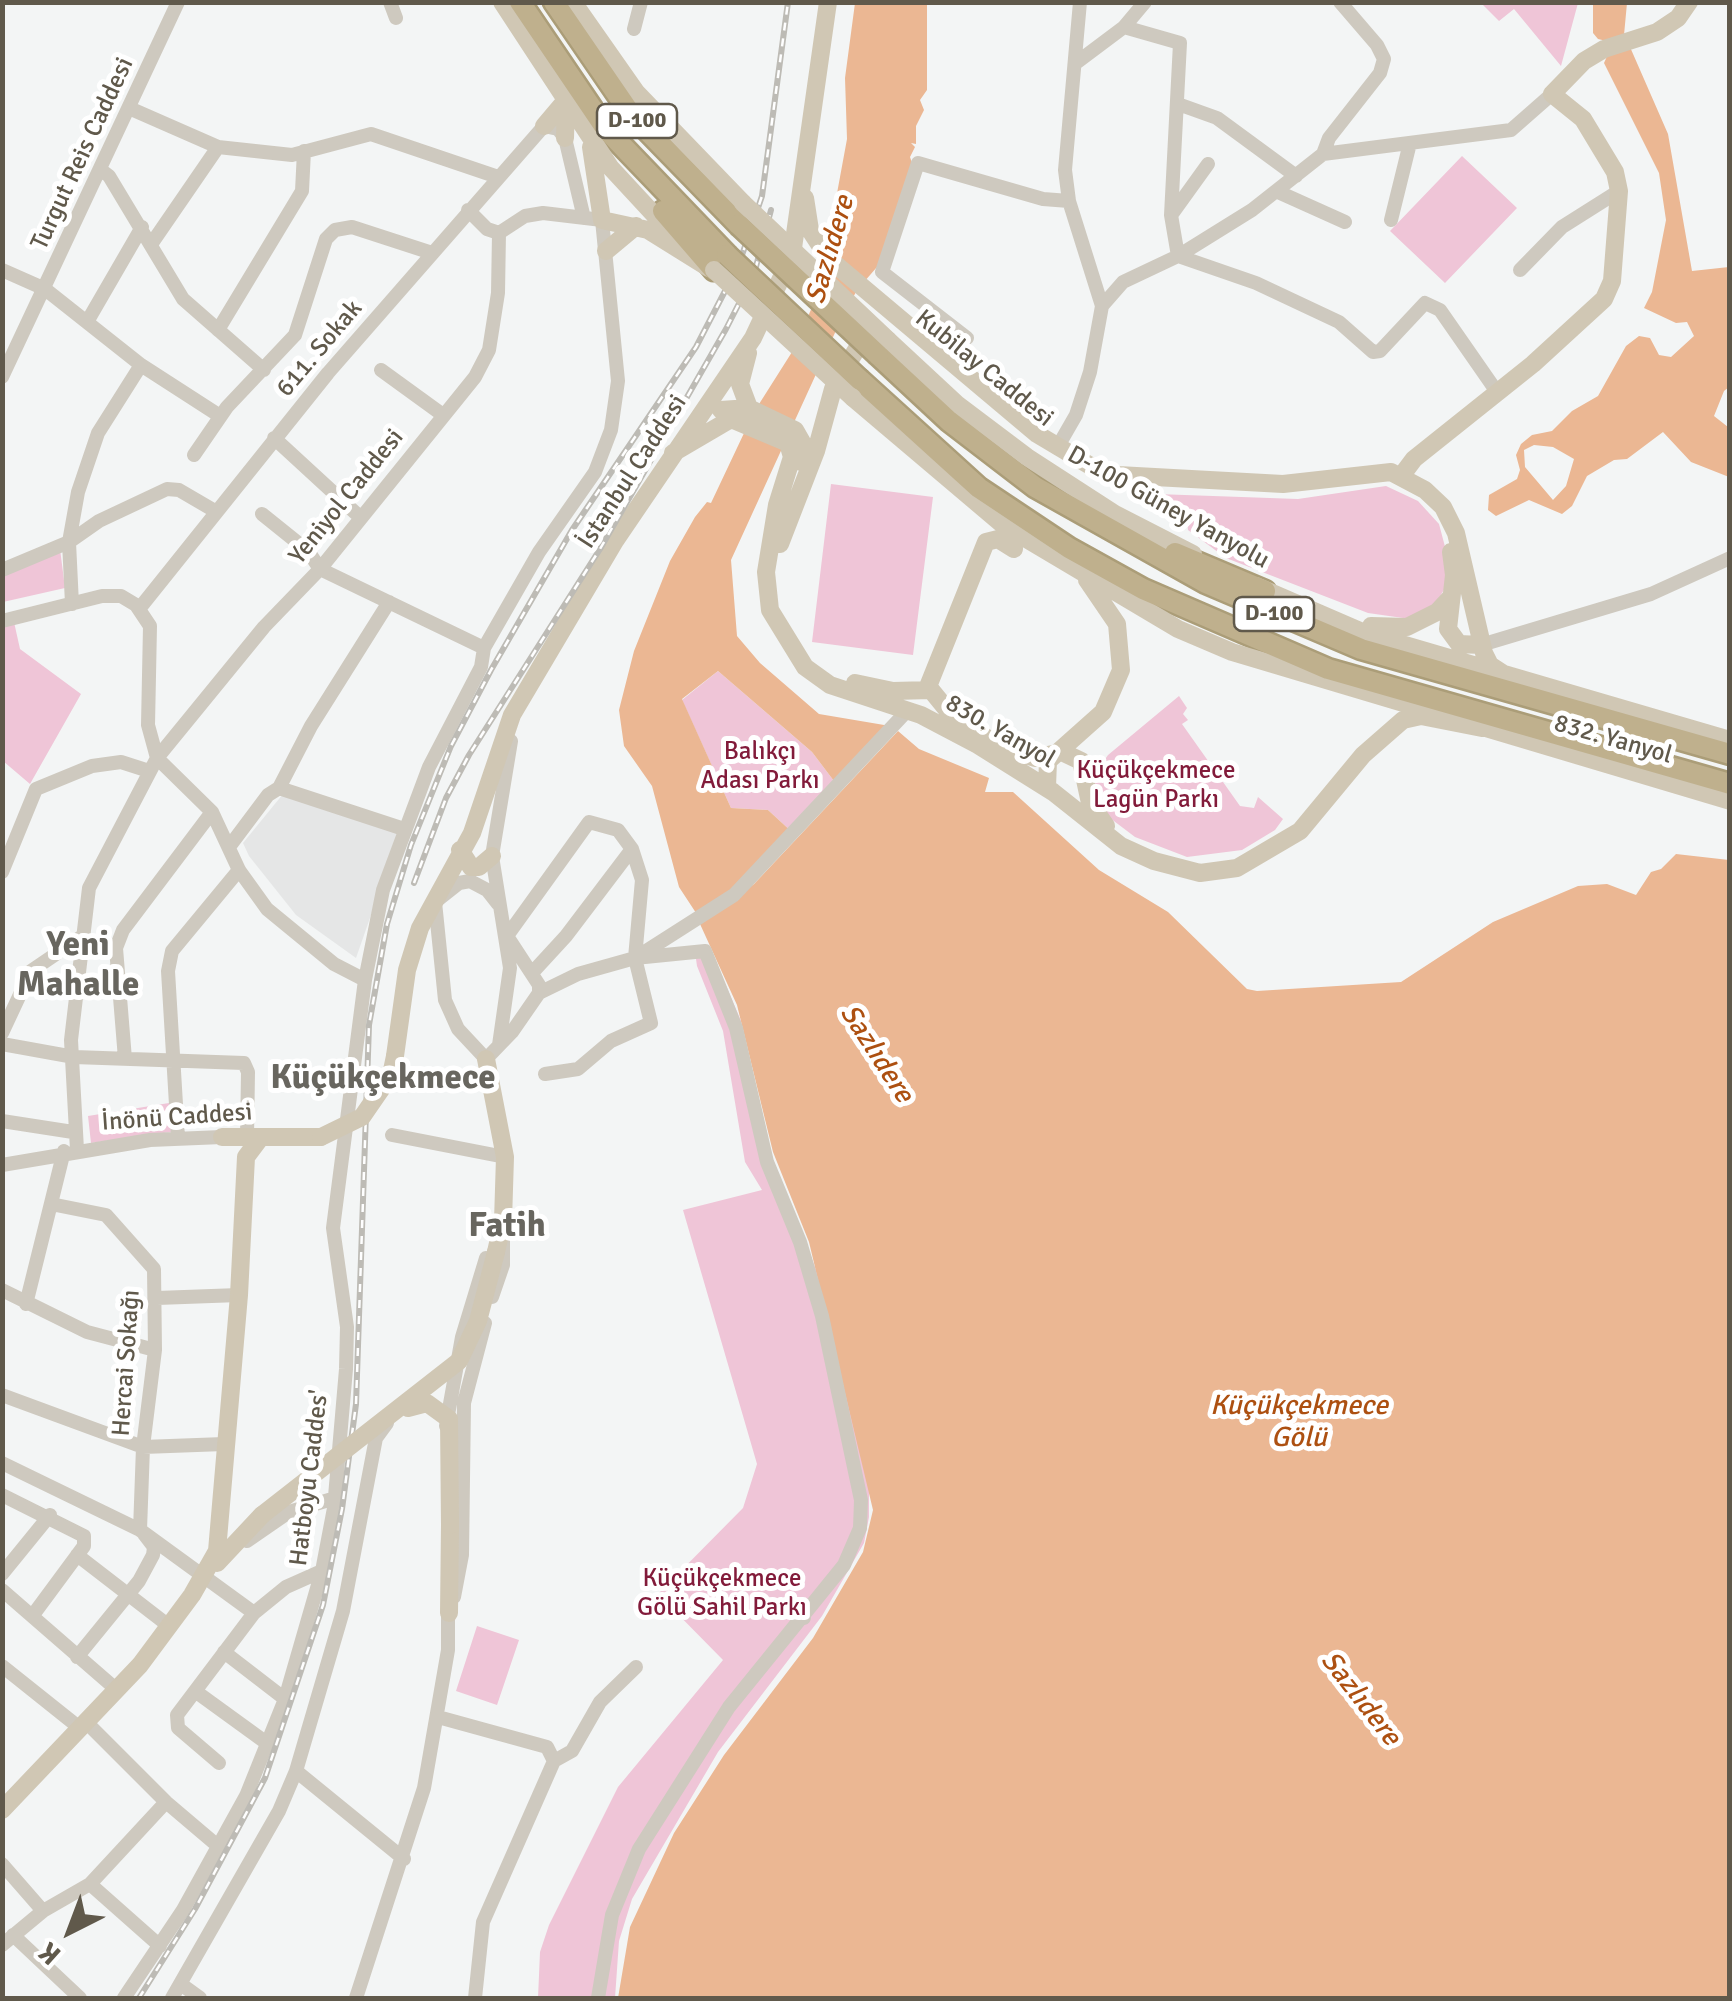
<!DOCTYPE html>
<html>
<head>
<meta charset="utf-8">
<style>
  body { margin:0 }
  #map { position:relative; width:1732px; height:2001px; overflow:hidden; background:#f3f5f5; font-family:Signika,sans-serif }
  canvas { display:block }
  .frame { position:absolute; inset:0; border:5px solid #60594b; pointer-events:none }
  .north { position:absolute; left:20px; top:1881px; width:100px; height:100px; -webkit-text-stroke:8px #fff; paint-order:stroke; rotate:222deg; font-size:28px; font-weight:700; line-height:40px; text-align:center; color:#60594b }
  .north::after { content:''; display:block; margin:auto; width:35px; height:45px; background:#60594b; clip-path:polygon(50% 0,100% 100%,50% 72%,0 100%) }
</style>
</head>
<body>
<div id="map">
<canvas width="1732" height="2001"></canvas>
<div class="frame"></div>
<div class="north">K</div>
</div>
<script>
const c = document.querySelector('canvas').getContext('2d');
c.lineJoin = 'round';
function fillPath(path, color) { c.fillStyle = color; c.fill(path, 'evenodd'); }
const toPath = rows => new Path2D(rows.map(r => 'M' + r).join(''));
function stroke(path, color, width, dash) { c.strokeStyle = color; c.lineWidth = width; c.lineCap = dash ? 'butt' : 'round'; c.setLineDash(dash || []); c.stroke(path); }
function label(font, color, halo, rows, align = 'center') {
  c.font = font + ' Signika,sans-serif'; c.lineWidth = 10; c.setLineDash([]); c.textBaseline = 'middle'; c.strokeStyle = halo; c.fillStyle = color; for (const [text, x, y, turn = 0] of rows) {
    c.save(); c.translate(x, y); c.rotate((+turn || 0) * Math.PI / 180); c.textAlign = isNaN(turn) ? turn : align; if (halo) c.strokeText(text, 0, 0); c.fillText(text, 0, 0); c.restore();
  }
}
const education = toPath([
  [283,794,401,829,356,958,296,915,249,856,243,843]
]);
const green = toPath([
  [1481,3,1578,3,1561,66,1514,9,1499,21],
  [1462,156,1517,208,1445,283,1390,231],
  [831,484,933,497,913,655,812,642],
  [1386,486,1418,501,1439,524,1448,558,1448,583,1439,598,1428,611,1410,619,1368,613,1226,558,1188,530,1187,522,1162,513,1165,504,1142,503,1128,493,1298,499],
  [60,549,65,588,3,602,3,572],
  [14,622,20,649,81,694,30,784,3,761,3,624],
  [718,671,812,752,837,785,793,833,768,810,731,808,682,700],
  [1179,696,1187,708,1183,714,1188,720,1182,724,1240,806,1254,808,1258,797,1283,819,1275,830,1242,850,1187,857,1135,837,1102,812,1094,788,1099,768,1108,755],
  [711,950,741,1021,767,1144,817,1272,869,1490,869,1517,864,1543,822,1616,718,1752,632,1899,619,1941,615,1998,538,1998,540,1952,549,1925,618,1787,723,1660,658,1594,743,1508,757,1464,683,1210,762,1190,745,1162,723,1031,697,966,695,952],
  [169,1103,171,1132,91,1143,88,1116],
  [477,1626,519,1640,497,1705,456,1691]
]);
const water = toPath([
  [855,3,927,3,927,90,920,100,924,110,916,126,916,144,911,143,915,147,910,157,913,166,877,267,857,290,839,324,731,560,737,636,760,663,819,714,896,727,837,785,812,752,718,671,682,699,731,808,768,810,793,833,734,895,698,916,679,887,652,786,624,746,619,710,634,651,670,561,695,517,707,502,711,503,754,412,792,352,831,265,842,252,833,215,847,139,845,78],
  [1593,3,1627,3,1624,35,1611,42,1598,39,1593,33],
  [1630,47,1668,134,1692,271,1729,267,1729,387,1724,391,1714,416,1728,427,1729,477,1691,462,1663,432,1627,459,1614,460,1587,476,1572,506,1562,514,1529,500,1496,516,1488,510,1489,495,1517,479,1520,470,1516,455,1521,444,1532,435,1552,431,1572,411,1598,396,1626,346,1639,336,1650,338,1659,355,1671,357,1694,336,1687,322,1676,323,1644,308,1652,292,1666,220,1659,173,1604,63,1609,52],
  [1534,445,1553,447,1574,459,1566,486,1553,500,1525,467,1524,450],
  [898,731,919,749,989,778,985,792,1013,792,1099,870,1168,912,1247,989,1257,991,1401,982,1493,922,1578,886,1607,884,1636,895,1651,872,1661,869,1676,854,1729,860,1729,1998,618,1998,630,1927,674,1833,724,1755,813,1638,863,1552,873,1510,809,1242,773,1152,737,1005,700,924,754,884]
]);
const minor = toPath([
  [390,2,396,18],
  [1080,2,1065,170,1069,201,1102,306],
  [1124,27,1180,43,1171,215,1178,256,1256,283,1339,322,1373,352,1380,351,1425,303,1440,310,1497,392],
  [634,29,641,2],
  [1076,63,1124,27,1145,2],
  [1178,104,1217,118,1296,176],
  [129,108,218,147,292,155,371,134,498,177],
  [1323,154,1511,130,1552,94],
  [101,170,109,176,183,299,264,370],
  [1276,191,1345,222],
  [468,210,487,229,499,233],
  [1172,214,1208,164],
  [1391,220,1410,143],
  [152,243,218,147],
  [2,270,45,289,141,365,220,416],
  [1520,270,1562,227,1619,191],
  [87,322,142,227],
  [218,330,302,191,304,151],
  [967,338,882,272,918,163,1043,199,1069,201],
  [381,370,443,415],
  [2,377,178,2],
  [274,438,361,518],
  [1057,448,1076,415,1090,372,1102,306,1123,282,1178,256,1252,210,1323,154,1329,138,1380,73,1384,59,1377,45,1340,2],
  [194,455,227,407,295,335,326,239,335,230,352,227,432,253],
  [262,514,308,551,320,569,484,648],
  [2,570,69,542,99,521,167,489,179,490,215,511],
  [72,604,69,542,78,492,98,433,141,365],
  [139,609,328,373,544,126,558,129,565,138,584,218],
  [2,621,102,596,121,596,136,605,150,626,148,725,157,758,212,812,239,870,267,909,334,964,365,980],
  [1481,645,1651,594,1730,558],
  [279,788,311,726,389,602],
  [229,847,268,795,279,788,404,829],
  [2,872,36,789,92,766,121,762,149,771],
  [498,904,487,890,470,881,459,883,435,902,445,1000,458,1029,486,1059,512,1032,539,993,539,985,507,936],
  [507,936,589,822,618,830,632,849,642,880,635,958,651,1023,611,1041,578,1069,545,1074],
  [640,955,734,895,907,711],
  [532,973,566,936,632,849],
  [539,993,578,974,635,958,705,951,736,1028,767,1162,800,1242,822,1316,861,1500,860,1528,844,1565,729,1707,639,1849,612,1915,598,1998],
  [2,1033,31,971,81,937],
  [2,1044,74,1057,244,1063,248,1072,247,1137],
  [499,1045,510,968,492,856,511,741],
  [125,1059,116,948,123,930,212,812],
  [2,1121,73,1132],
  [392,1135,505,1157],
  [178,1138,168,971,172,951,239,870],
  [77,1150,71,1040,89,888,157,758,264,627,320,569,475,377,489,350,498,293,499,233],
  [2,1165,150,1140,222,1137],
  [51,1204,106,1215,154,1269,155,1350,143,1447,140,1530],
  [2,1290,87,1332,155,1350],
  [492,1297,503,1265,503,1241],
  [157,1298,239,1295],
  [26,1304,64,1151],
  [2,1395,143,1447,224,1444],
  [446,1426,462,1337,486,1258],
  [2,1463,140,1530,254,1613],
  [2,1495,84,1536,84,1546,33,1615],
  [247,1541,289,1512,332,1499],
  [77,1555,169,1626],
  [2,1574,50,1515],
  [2,1590,117,1690],
  [454,1597,462,1555,464,1403,485,1323],
  [788,1604,804,1618],
  [224,1652,285,1699],
  [77,1657,139,1581,153,1555,154,1547,144,1534],
  [2,1666,81,1729],
  [195,1691,268,1744],
  [438,1717,547,1747,554,1761,483,1922,475,1998],
  [88,1724,166,1802,219,1847],
  [554,1761,572,1751,600,1702,636,1667],
  [219,1763,178,1728,177,1715,254,1613,286,1587,322,1571],
  [296,1771,404,1859],
  [2,1864,43,1911],
  [90,1884,160,1946],
  [13,1935,80,1998],
  [2,1945,43,1911,90,1884,166,1802],
  [182,1985,200,1998],
  [124,1998,183,1910,246,1796,285,1699,322,1571,334,1508,346,1369,347,1327,333,1228,365,980,383,890,429,767,481,667,484,648,539,552,595,472,611,430,618,381,602,220,543,213,525,216,499,233],
  [172,1998,279,1811,296,1771,343,1611,376,1438,387,1423],
  [356,1998,424,1788,448,1650,448,1607]
]);
const major = toPath([
  [502,2,610,167,672,234],
  [573,2,636,92,743,203],
  [544,126,566,100],
  [565,138,566,101],
  [591,147,602,220,648,230,709,268],
  [805,198,810,230,829,259,1037,434,1094,468,1118,475,1283,484,1391,472,1425,490,1443,507,1456,533,1484,653,1490,665,1510,678],
  [606,251,636,226],
  [888,340,958,405,1027,457,1115,514,1193,554],
  [748,353,740,384,749,408],
  [839,379,869,328],
  [853,398,1003,525,1178,629,1232,652,1433,712],
  [721,410,749,408,795,430,803,444,801,462],
  [673,453,731,419,788,443,792,457,777,505,766,572,770,610,805,667,830,685,921,715,978,745,1053,792,1121,846,1154,861,1200,873,1237,868,1300,831,1363,755,1403,720,1421,716,1482,728],
  [1402,475,1414,459,1533,364,1604,299,1612,281,1619,191,1615,172,1583,119,1552,94,1584,61,1604,49,1657,32,1678,18,1689,2],
  [780,544,816,451,833,389],
  [1451,552,1454,575,1448,629,1459,644,1481,645],
  [1256,586,1367,634,1730,740],
  [1371,626,1407,627,1437,612,1450,598],
  [855,683,893,691,931,690,953,717,1001,747,1035,758,1057,753],
  [927,689,986,542,998,539,1014,549],
  [1472,724,1730,801],
  [1062,752,1081,761,1090,803,1106,826],
  [1047,787,1048,761,1103,712,1121,670,1117,624,1087,580],
  [460,850,471,867,479,867,492,856],
  [395,1056,407,970,420,928,472,833,512,715,615,541,753,338,792,255,828,2],
  [486,1059,505,1157,503,1221,496,1252],
  [222,1137,321,1137],
  [217,1563,262,1515],
  [449,1613,450,1525],
  [2,1810,140,1665,192,1595,217,1551,239,1295,246,1157,261,1137]
]);
const highway = toPath([
  [520,2,606,129,727,255],
  [554,2,630,113,739,225],
  [663,211,714,270],
  [878,355,949,421,1035,487,1206,583,1361,649,1730,754],
  [860,380,979,488,1069,548,1143,589,1328,669,1730,784],
  [1175,553,1265,591]
]);
const rail = toPath([
  [414,883,446,798,469,755,600,549,726,329,754,274,771,210],
  [139,1998,195,1909,265,1778,323,1605,342,1509,356,1404,369,1025,387,924,411,845,451,746,491,670,572,530,696,347,739,264,762,196,788,2]
]);
const majorBridge = toPath([
  [743,203,888,340],
  [714,270,853,398],
  [321,1137,362,1117,391,1075,395,1056],
  [408,1408,427,1403,449,1419,450,1525],
  [262,1515,459,1361,478,1321,496,1252]
]);
const highwayBridge = toPath([
  [739,225,878,355],
  [727,255,860,380]
]);
const shields = [
  [637,121,80],
  [1274,614,80]
];
const shieldNames = [
  ["D-100",637,121],
  ["D-100",1274,614]
];
const streetNames = [
  ["Turgut Reis Caddesi",83,154,-65],
  ["611. Sokak",320,349,-50],
  ["Kubilay Caddesi",984,369,39],
  ["İstanbul Caddesi",633,472,-57],
  ["Yeniyol Caddesi",347,497,-51],
  ["D-100 Güney Yanyolu",1168,508,29],
  ["830. Yanyol",1000,732,30],
  ["832. Yanyol",1613,740,16],
  ["İnönü Caddesi",177,1118,-4],
  ["Hercai Sokağı",127,1363,-86],
  ["Hatboyu Caddes'",310,1478,-83]
];
const parkNames = [
  ["Balıkçı",760,752],
  ["Adası Parkı",760,781],
  ["Küçükçekmece",1156,771],
  ["Lagün Parkı",1156,800],
  ["Küçükçekmece",722,1579],
  ["Gölü Sahil Parkı",722,1608]
];
const waterNames = [
  ["Sazlıdere",831,250,-74],
  ["Sazlıdere",876,1054,57],
  ["Küçükçekmece",1299,1407],
  ["Gölü",1299,1439],
  ["Sazlıdere",1360,1699,52]
];
const districtNames = [
  ["Yeni",78,946],
  ["Mahalle",78,986],
  ["Küçükçekmece",383,1079],
  ["Fatih",507,1227]
];
fillPath(education, '#e5e6e6');
fillPath(green, '#efc5d7');
fillPath(water, '#ebb793');
stroke(highway, '#ab9d78', 25);
stroke(minor, '#cec9bf', 14);
stroke(major, '#d0c7b4', 18);
stroke(highway, '#bfb08d', 20);
stroke(rail, '#bdbbb5', 6);
stroke(rail, '#fff', 2.5, [8]);
stroke(highwayBridge, '#ab9d78', 25, []);
stroke(majorBridge, '#d0c7b4', 18);
stroke(highwayBridge, '#bfb08d', 20);
for (const [x, y, w] of shields) { const box = new Path2D(); box.roundRect(x - w / 2, y - 17, w, 34, 8); c.fillStyle = '#fff'; c.fill(box); stroke(box, '#60594b', 2.5); }
label('bold 22px', '#60594b', null, shieldNames);
label('25px', '#60594b', '#fff', streetNames);
label('25px', '#821b3a', '#fff', parkNames);
label('italic 28px', '#ad5011', '#fff', waterNames);
label('bold 35px', '#68665f', '#fff', districtNames);
</script>
</body>
</html>
